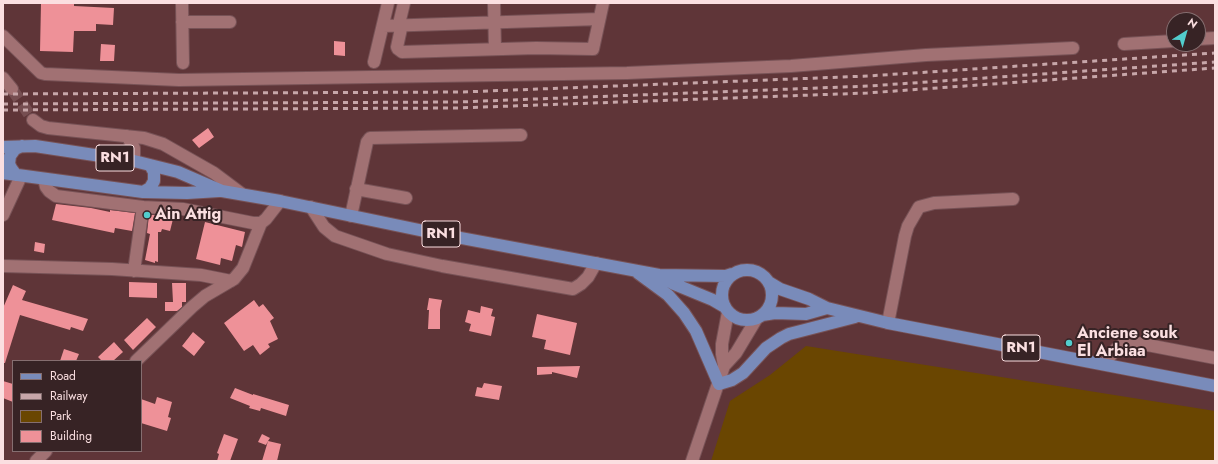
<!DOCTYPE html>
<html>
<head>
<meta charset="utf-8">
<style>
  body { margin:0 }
  #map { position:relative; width:1218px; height:464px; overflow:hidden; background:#5f3538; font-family:Jost,sans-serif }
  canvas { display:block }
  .frame { position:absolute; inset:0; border:4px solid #fbdfe1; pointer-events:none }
  .legend { position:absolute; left:12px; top:360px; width:130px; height:92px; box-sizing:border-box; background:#372325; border:1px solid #856e70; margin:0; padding:5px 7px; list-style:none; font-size:12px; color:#fbdfe1 }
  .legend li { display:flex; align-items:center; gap:8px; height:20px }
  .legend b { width:20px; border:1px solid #856e70 }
  .north { position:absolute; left:1166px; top:12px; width:40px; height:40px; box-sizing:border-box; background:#372325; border:1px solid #856e70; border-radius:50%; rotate:37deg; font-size:11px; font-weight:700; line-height:16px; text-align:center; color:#fbdfe1 }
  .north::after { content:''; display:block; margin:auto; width:14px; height:18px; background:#52cdcd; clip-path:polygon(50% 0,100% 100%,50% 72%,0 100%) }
</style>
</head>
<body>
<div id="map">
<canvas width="1218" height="464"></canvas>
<div class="frame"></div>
<ul class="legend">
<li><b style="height:5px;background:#798bba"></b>Road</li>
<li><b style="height:5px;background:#c7a6a9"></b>Railway</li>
<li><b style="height:11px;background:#6a4601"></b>Park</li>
<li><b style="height:11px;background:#ee9198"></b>Building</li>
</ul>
<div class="north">N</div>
</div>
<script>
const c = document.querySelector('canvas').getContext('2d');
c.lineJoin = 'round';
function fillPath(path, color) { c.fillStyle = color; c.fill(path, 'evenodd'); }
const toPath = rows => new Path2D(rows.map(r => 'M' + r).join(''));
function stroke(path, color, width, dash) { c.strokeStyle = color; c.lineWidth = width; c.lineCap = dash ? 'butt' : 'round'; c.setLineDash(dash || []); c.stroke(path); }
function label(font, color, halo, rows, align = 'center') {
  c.font = font + ' Jost,sans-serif'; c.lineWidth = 4; c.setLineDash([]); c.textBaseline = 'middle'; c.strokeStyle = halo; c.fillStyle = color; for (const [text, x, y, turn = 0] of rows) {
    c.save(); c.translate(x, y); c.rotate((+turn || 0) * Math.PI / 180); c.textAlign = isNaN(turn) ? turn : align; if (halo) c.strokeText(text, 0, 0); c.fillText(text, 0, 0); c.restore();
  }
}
const green = toPath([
  [806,346,1215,411,1215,461,711,461,730,401,770,375]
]);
const building = toPath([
  [41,3,74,3,74,6,114,8,113,25,96,24,96,31,74,31,73,52,40,51],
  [334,41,345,42,345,56,334,55],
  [101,44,115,45,114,61,100,61],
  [208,128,214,137,199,148,192,140],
  [56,204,91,208,110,212,110,210,135,213,132,231,115,228,114,233,52,220],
  [149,215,159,215,173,219,170,231,162,229,161,232,158,232,158,262,155,261,155,263,145,260,150,234,147,233],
  [205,222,245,232,242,247,236,245,232,261,221,258,220,265,196,259],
  [35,242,45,244,44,253,34,251],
  [129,282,157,283,157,298,129,297],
  [172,283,186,283,186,302,182,302,182,307,177,311,165,311,165,302,173,302],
  [13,285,26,291,22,300,88,319,83,331,71,327,70,330,20,315,5,363,3,363,3,308],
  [429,298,442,300,440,310,440,329,428,329,429,310,427,310],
  [254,300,259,307,263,304,274,318,270,321,278,339,268,344,270,347,260,355,253,345,244,351,224,323],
  [481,306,493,309,491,316,495,317,491,336,469,331,471,324,465,322,468,310,480,313],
  [537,314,577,323,570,355,544,349,546,340,532,337],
  [147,318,156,327,133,350,124,340],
  [193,332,205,342,194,356,182,346],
  [114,342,123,352,113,361,102,361,98,357],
  [64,349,79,354,76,361,60,361],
  [580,366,577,378,552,372,552,374,537,375,537,367],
  [3,381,13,384,13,402,3,398],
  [484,383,502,386,499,400,475,396,477,387,482,388],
  [235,388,253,395,253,394,289,405,286,416,261,408,260,411,249,408,250,406,230,398],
  [157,397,172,402,168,417,171,418,167,431,141,423,141,399,155,404],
  [224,434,238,439,230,461,217,461,219,454,217,453],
  [262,434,270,438,268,441,281,444,277,461,262,461,268,441,266,445,258,442]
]);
const minorTunnel = toPath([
  [12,89,33,120]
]);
const minor = toPath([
  [182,3,183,63],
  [494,3,495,49],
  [182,22,230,22],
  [399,24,404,3],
  [402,24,397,47,398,49,402,52,536,48,593,49,603,3],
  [383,26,599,19],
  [3,36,41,73,45,74,179,80,627,73,791,66,926,55,1073,48],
  [1198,39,1215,38],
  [1124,44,1174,41],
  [374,62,388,3],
  [3,78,12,89],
  [33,120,41,126,48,128,144,138,163,144,214,173,242,194],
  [127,136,134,148,134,161],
  [44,179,46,187,49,191,56,196,143,207,183,209,253,223,261,223,266,219,280,201],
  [356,189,406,198],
  [311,207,324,227,335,236,387,254,442,266,573,289,581,284,588,277,596,263],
  [3,215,21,176],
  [351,216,367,142,370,138,521,135],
  [3,266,112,269,201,275,231,281],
  [134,271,143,207],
  [888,323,905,236,908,226,919,207,934,203,1013,199],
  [136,361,192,307,205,296,234,279,243,268,261,223],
  [1105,364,1108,359,1116,349,1121,346,1132,342,1215,358],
  [724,366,736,353,757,318],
  [36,461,46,451],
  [692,461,724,366,722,354,722,344,728,312]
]);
const major = toPath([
  [3,147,35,146,134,161,178,172,222,191,280,201,429,232,659,275,726,276,732,274],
  [3,173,143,192,187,193,219,191],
  [16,175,11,168,9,164,10,156,15,149,22,146],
  [143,192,150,188,154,181,154,172,150,165],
  '722 295a25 25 0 1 1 50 0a25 25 0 1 1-50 0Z',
  [638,273,668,295,684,313,696,331,719,384,732,380,743,373,766,348,781,338,789,334,855,317],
  [659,275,674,284,713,300,725,307],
  [770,283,780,289,809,299,827,308,888,323,1215,386],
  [762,315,775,313,806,314,827,308]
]);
const rail = toPath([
  [3,94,463,92,868,76,1215,53],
  [3,104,459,102,869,86,1215,62],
  [3,110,457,108,867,93,1215,68]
]);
const markers = [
  [147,215,4,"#52cdcd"],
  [1069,343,4,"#52cdcd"]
];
const shields = [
  [115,158,38],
  [441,234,38],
  [1021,348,38]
];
const shieldNames = [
  ["RN1",115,158],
  ["RN1",441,234],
  ["RN1",1021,348]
];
const poiNames = [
  ["Ain Attig",155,215],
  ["Anciene souk",1077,334],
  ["El Arbiaa",1077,352]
];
fillPath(green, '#6a4601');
fillPath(building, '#ee9198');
stroke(minorTunnel, '#764e51', 12, [12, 6]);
stroke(minor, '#775256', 14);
stroke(major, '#775256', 14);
stroke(minor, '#a17173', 12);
stroke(major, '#798bba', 12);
stroke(rail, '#c7a6a9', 3, [5, 5]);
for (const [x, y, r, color] of markers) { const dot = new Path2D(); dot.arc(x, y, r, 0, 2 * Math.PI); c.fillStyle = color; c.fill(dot); stroke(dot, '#372325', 1.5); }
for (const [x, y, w] of shields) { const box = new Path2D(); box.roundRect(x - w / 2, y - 13, w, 26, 3); c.fillStyle = '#372325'; c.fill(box); stroke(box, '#fbdfe1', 1); }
label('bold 15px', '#fbdfe1', null, shieldNames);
label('bold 16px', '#fbdfe1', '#372325', poiNames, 'left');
</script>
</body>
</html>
